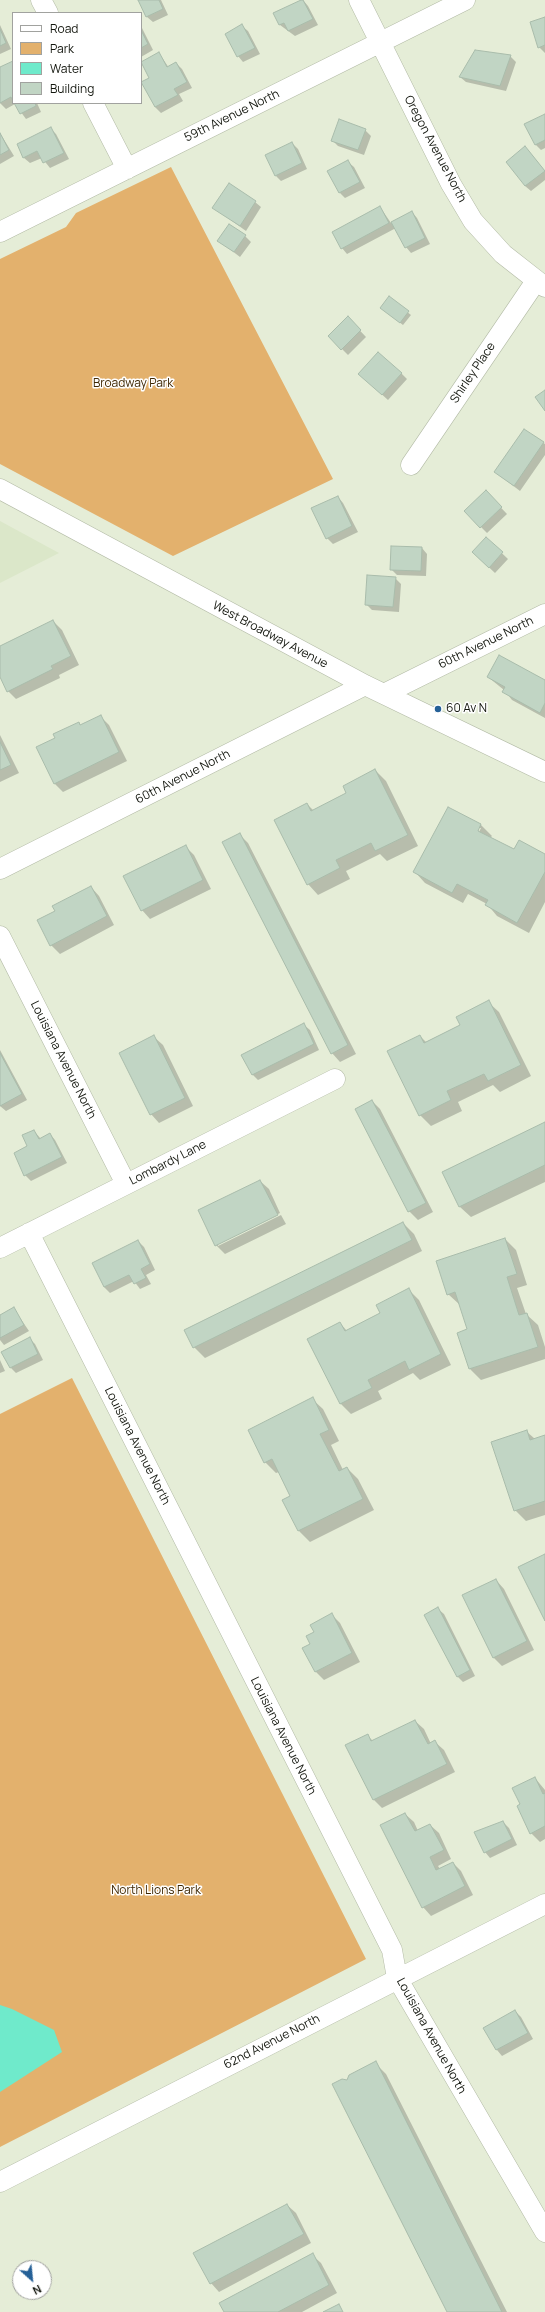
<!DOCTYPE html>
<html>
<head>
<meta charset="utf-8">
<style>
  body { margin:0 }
  #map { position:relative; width:545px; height:2312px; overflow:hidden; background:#e5edd7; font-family:Manrope,sans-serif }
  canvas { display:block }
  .legend { position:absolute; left:12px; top:12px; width:130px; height:92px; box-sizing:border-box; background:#fff; border:1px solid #a1a29f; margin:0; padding:5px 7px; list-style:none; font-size:12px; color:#14170f }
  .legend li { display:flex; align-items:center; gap:8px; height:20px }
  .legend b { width:20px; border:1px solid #a1a29f }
  .north { position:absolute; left:12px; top:2260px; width:40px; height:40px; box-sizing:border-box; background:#fff; border:1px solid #a1a29f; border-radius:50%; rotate:153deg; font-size:11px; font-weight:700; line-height:16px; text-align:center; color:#14170f }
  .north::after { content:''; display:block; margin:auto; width:14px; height:18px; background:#256097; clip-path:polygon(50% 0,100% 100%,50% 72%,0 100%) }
</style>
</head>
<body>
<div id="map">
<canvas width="545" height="2312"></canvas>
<ul class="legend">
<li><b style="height:5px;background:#fff"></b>Road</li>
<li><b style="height:11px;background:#e3b16d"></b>Park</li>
<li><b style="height:11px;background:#6feacb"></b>Water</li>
<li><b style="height:11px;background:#c1d5c4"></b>Building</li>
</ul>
<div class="north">N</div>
</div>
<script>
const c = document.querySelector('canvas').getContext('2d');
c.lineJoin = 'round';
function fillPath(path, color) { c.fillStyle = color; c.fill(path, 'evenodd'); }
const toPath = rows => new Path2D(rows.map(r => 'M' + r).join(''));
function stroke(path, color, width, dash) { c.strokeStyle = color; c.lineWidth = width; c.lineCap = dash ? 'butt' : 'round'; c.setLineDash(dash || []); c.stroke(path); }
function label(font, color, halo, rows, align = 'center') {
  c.font = font + ' Manrope,sans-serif'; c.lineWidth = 3; c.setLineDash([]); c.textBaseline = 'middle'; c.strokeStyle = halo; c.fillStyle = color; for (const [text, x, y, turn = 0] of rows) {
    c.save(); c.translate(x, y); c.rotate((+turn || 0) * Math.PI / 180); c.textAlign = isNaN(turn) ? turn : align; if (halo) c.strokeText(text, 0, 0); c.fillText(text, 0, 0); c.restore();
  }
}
const built = toPath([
  [0,521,59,553,0,583]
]);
const green = toPath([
  [171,167,333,479,173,556,0,464,0,259,66,227,76,213],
  [72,1378,366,1959,0,2147,0,1414]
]);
const water = toPath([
  [0,2005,12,2009,54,2030,62,2052,0,2092]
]);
const shadow = toPath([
  [139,0,161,0,168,15,153,22,147,17],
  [303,0,308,6,318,25,295,36,280,25,275,14],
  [545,18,545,53,539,47],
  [0,25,11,49,0,54],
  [141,26,153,50,141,57],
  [242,26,248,31,260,54,243,62,238,56],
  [159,53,169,68,176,63,182,69,192,88,179,94,183,101,161,113,155,107,142,83,150,78],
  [510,56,516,62,506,91,466,82,460,77],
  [13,62,13,103,37,103,41,112,26,119,15,104,6,109,0,103,0,69],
  [545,115,545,148,541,150,535,144],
  [51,129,56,134,69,159,50,168,42,158,30,163,24,158,18,145],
  [365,130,371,136,364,155,338,146,333,141],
  [0,133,14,156,0,164],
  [292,143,298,149,307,169,281,181,276,176],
  [525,147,545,171,545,180,531,191,525,186],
  [348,162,354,167,365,188,345,198,340,193],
  [255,202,261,207,246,231,214,208],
  [380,207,391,223,412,212,417,218,430,244,411,253,406,247,396,228,347,254,342,248],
  [245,236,251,242,240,257,219,241],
  [389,298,411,315,403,325,381,308],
  [348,318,366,337,348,355,329,336],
  [401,373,407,379,388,400,365,379],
  [524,430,545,444,545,455,520,491,495,472],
  [486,492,507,514,487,533,465,511],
  [338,497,343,503,358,532,333,544,327,538],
  [486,538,508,559,495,573,479,558],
  [422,548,427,554,426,576,397,575,391,569],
  [395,578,401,584,399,612,372,610,366,604],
  [53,621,62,630,79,665,59,675,60,678,16,699,8,691,0,675,0,647],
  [488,677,545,682,545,718,512,700,504,690],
  [100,716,109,725,127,761,63,792,54,783,56,738,78,723,81,726],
  [0,735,19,773,0,782],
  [375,770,386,781,418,846,387,861,380,854,346,871,350,879,318,895,308,884,307,804,314,811,347,794],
  [449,808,481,825,492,836,490,838,514,851,545,855,545,902,529,933,497,916,487,904,468,894,463,903,425,883,415,872],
  [479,828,481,828,477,836],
  [239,834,248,843,356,1054,340,1062,332,1053],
  [185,846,194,855,211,889,150,919,142,910],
  [91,887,99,896,114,925,60,954,51,945,56,911],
  [488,1002,499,1012,531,1076,500,1092,493,1085,458,1102,462,1111,431,1126,420,1115,420,1036,426,1042,461,1025],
  [304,1025,310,1030,319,1050,258,1080,252,1074],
  [154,1037,163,1045,193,1106,159,1123,151,1114],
  [0,1050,27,1100,6,1111,0,1106],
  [372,1101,380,1109,433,1212,418,1220,409,1211],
  [545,1123,545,1182,471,1217,460,1207,443,1173],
  [34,1131,41,1139,50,1134,55,1140,67,1163,31,1181,25,1175,29,1146],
  [260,1181,269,1189,280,1213,218,1243,218,1246,281,1215,286,1224,225,1254,216,1245],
  [403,1223,414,1234,422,1251,205,1358,194,1347],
  [505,1239,516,1250,527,1285,517,1288,526,1314,538,1325,545,1347,545,1359,481,1380,470,1369,458,1333,468,1330,460,1305,448,1294],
  [138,1241,144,1247,155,1270,146,1275,151,1284,140,1289,134,1281,110,1293,104,1287,93,1264],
  [408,1289,419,1300,451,1365,420,1380,413,1373,378,1391,382,1399,351,1414,340,1403,340,1323,347,1331,382,1313],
  [14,1309,29,1331,4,1345,0,1340,0,1316],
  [30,1339,35,1344,43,1360,16,1373,11,1368],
  [0,1360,5,1371,0,1373],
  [312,1399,323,1409,339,1441,331,1445,343,1470,347,1468,358,1479,374,1510,310,1542,299,1531,284,1500,292,1496,279,1472,276,1473,265,1462,249,1430],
  [526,1431,535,1439,545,1436,545,1515,526,1521,515,1510],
  [496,1580,504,1589,534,1650,502,1666,493,1657],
  [438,1609,444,1614,475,1676,463,1682,457,1676],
  [332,1615,340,1623,360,1662,324,1680,316,1672,303,1648,312,1644,315,1632],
  [415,1721,424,1729,431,1744,435,1742,444,1750,455,1772,382,1808,374,1800,347,1745,367,1735,373,1741],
  [535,1778,545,1790,545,1839,540,1842,531,1833,522,1805],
  [405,1814,414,1822,418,1831,430,1825,439,1833,451,1859,438,1866,440,1869,453,1863,461,1871,473,1895,431,1916,423,1907],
  [503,1822,509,1828,517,1845,490,1858,485,1852,475,1833],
  [515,2011,521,2017,533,2039,502,2056,497,2050,485,2028],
  [375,2063,386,2074,507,2312,448,2312,348,2081],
  [287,2205,296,2213,311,2243,219,2292,211,2283],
  [312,2255,321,2263,337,2293,302,2312,225,2312]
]);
const building = toPath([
  [138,0,159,0,163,9,146,17,138,0],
  [301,0,303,0,313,19,288,31,284,23,279,25,273,13,301,0],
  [545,17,545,45,538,48,530,22,545,17],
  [242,24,255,48,237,57,225,34,242,24],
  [0,29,6,43,0,46,0,29],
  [141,30,148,44,141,48,141,30],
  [475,50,511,55,500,86,459,77,475,50],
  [159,52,167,67,176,62,187,82,174,89,178,95,155,107,141,82,149,78,141,62,159,52],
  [13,61,13,102,11,97,0,103,0,67,13,61],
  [14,103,35,103,36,106,20,114,14,103],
  [545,114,545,140,535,145,524,124,545,114],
  [339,119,366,129,358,150,331,141,339,119],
  [51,127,64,153,43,163,37,151,23,158,17,144,51,127],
  [0,133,9,150,0,155,0,133],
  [292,142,302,163,275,176,265,155,292,142],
  [525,146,545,171,525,186,506,162,525,146],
  [348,160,360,182,339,193,327,171,348,160],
  [229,183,256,201,240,226,212,208,229,183],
  [380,206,389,223,341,249,332,232,380,206],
  [412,211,425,238,405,248,391,222,412,211],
  [229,224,246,235,234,252,217,241,229,224],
  [389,296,409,311,400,323,380,308,389,296],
  [348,316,361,330,341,350,328,336,348,316],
  [378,352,402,373,382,395,358,374,378,352],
  [545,390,545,411,535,397,545,390],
  [524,429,544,442,514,486,494,472,524,429],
  [486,490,502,507,480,528,464,511,486,490],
  [338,496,352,526,326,539,311,508,338,496],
  [486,537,503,552,489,568,472,552,486,537],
  [391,546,422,547,421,571,390,570,391,546],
  [367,575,396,577,393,607,365,605,367,575],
  [53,620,71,656,51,666,53,669,7,692,0,677,0,646,53,620],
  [499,655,545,680,545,703,540,713,502,692,505,687,487,677,499,655],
  [101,715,119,752,54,784,36,747,55,738,53,734,79,722,80,725,101,715],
  [0,742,11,765,0,770,0,742],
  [375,769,408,835,375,851,371,843,336,860,340,868,307,885,274,820,307,803,311,811,346,793,343,786,375,769],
  [448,807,481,824,478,831,514,849,519,840,545,854,545,872,517,923,485,905,488,900,457,884,452,893,413,872,448,807],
  [240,833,348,1045,331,1054,222,842,240,833],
  [186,845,203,880,141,911,123,876,186,845],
  [91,886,107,916,50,946,37,920,55,911,52,906,91,886],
  [489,1000,521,1065,488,1081,484,1074,447,1091,451,1100,419,1116,387,1051,420,1035,424,1043,460,1025,456,1017,489,1000],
  [304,1023,314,1044,252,1075,241,1055,304,1023],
  [154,1035,185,1098,150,1115,119,1053,154,1035],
  [0,1053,22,1094,0,1106,0,1053],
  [372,1100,426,1203,408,1212,355,1109,372,1100],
  [545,1122,545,1165,459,1207,442,1172,545,1122],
  [34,1130,39,1139,50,1133,62,1157,24,1176,14,1153,27,1146,22,1135,34,1130],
  [260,1180,278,1215,215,1246,198,1210,260,1180],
  [403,1222,412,1240,193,1348,184,1330,403,1222],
  [505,1238,517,1274,507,1277,519,1315,527,1313,538,1347,469,1369,457,1333,467,1329,455,1292,447,1295,436,1261,505,1238],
  [138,1240,150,1264,141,1269,146,1278,134,1284,129,1275,104,1287,92,1263,138,1240],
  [409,1288,441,1354,409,1370,405,1361,368,1380,372,1388,340,1404,307,1339,340,1322,345,1331,380,1313,376,1305,409,1288],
  [14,1307,24,1325,0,1338,0,1315,14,1307],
  [30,1337,38,1354,10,1368,1,1352,30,1337],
  [313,1397,329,1430,320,1434,339,1471,347,1467,363,1499,298,1531,282,1500,290,1496,272,1459,264,1463,248,1430,313,1397],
  [527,1430,530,1440,545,1435,545,1501,514,1511,491,1442,527,1430],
  [545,1554,545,1621,518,1567,545,1554],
  [496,1579,527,1641,493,1658,462,1595,496,1579],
  [438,1607,470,1670,457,1677,424,1615,438,1607],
  [332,1613,352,1653,315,1672,302,1648,310,1644,306,1636,314,1632,310,1625,332,1613],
  [415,1720,428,1744,435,1740,447,1764,373,1800,345,1745,368,1734,371,1741,415,1720],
  [535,1777,543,1794,545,1793,545,1826,530,1834,517,1806,520,1804,512,1788,535,1777],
  [405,1813,415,1831,430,1824,444,1850,430,1857,436,1870,453,1862,465,1886,422,1908,380,1825,405,1813],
  [503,1821,512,1839,484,1853,474,1832,503,1821],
  [515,2010,528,2033,496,2050,483,2028,515,2010],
  [376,2061,502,2312,447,2312,332,2084,342,2079,347,2080,349,2075,376,2061],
  [287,2204,304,2234,210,2284,193,2253,287,2204],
  [313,2253,329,2285,278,2312,224,2312,219,2303,313,2253],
  [339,2304,343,2312,323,2312,339,2304]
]);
const minor = toPath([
  [41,0,48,13],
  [359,0,451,184,473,221,503,254,545,287],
  [93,103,127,169],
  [0,232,465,0],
  [411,465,536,281],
  [0,489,365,685,545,772],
  [384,694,545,614],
  [0,869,365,685],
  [0,936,126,1184],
  [29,1233,392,1950,397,1978,545,2232],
  [0,1248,335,1079],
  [0,2182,545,1904]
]);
const markers = [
  [438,709,4,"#256097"]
];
const streetNames = [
  ["59th Avenue North",232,116,-26],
  ["Oregon Avenue North",435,149,62],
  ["Shirley Place",473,373,-56],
  ["West Broadway Avenue",270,635,28],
  ["60th Avenue North",486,643,-26],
  ["60th Avenue North",183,777,-27],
  ["Louisiana Avenue North",63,1060,63],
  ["Lombardy Lane",168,1163,-27],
  ["Louisiana Avenue North",137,1446,63],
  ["Louisiana Avenue North",283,1736,63],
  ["Louisiana Avenue North",431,2036,61],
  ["62nd Avenue North",272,2042,-27]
];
const parkNames = [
  ["Broadway Park",133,384],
  ["North Lions Park",156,1891]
];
const poiNames = [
  ["60 Av N",446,709]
];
fillPath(built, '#dbe7c9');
fillPath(green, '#e3b16d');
fillPath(water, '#6feacb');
fillPath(shadow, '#0003');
fillPath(building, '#c1d5c4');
stroke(building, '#a9bcab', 1);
stroke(minor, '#b2baa5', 21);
stroke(minor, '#fff', 20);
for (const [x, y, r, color] of markers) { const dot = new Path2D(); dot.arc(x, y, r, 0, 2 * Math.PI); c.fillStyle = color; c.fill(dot); stroke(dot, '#fff', 1.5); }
label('12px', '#14170f', '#fff', streetNames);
label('12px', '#402904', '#fff', parkNames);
label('12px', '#14170f', '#fff', poiNames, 'left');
</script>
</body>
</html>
